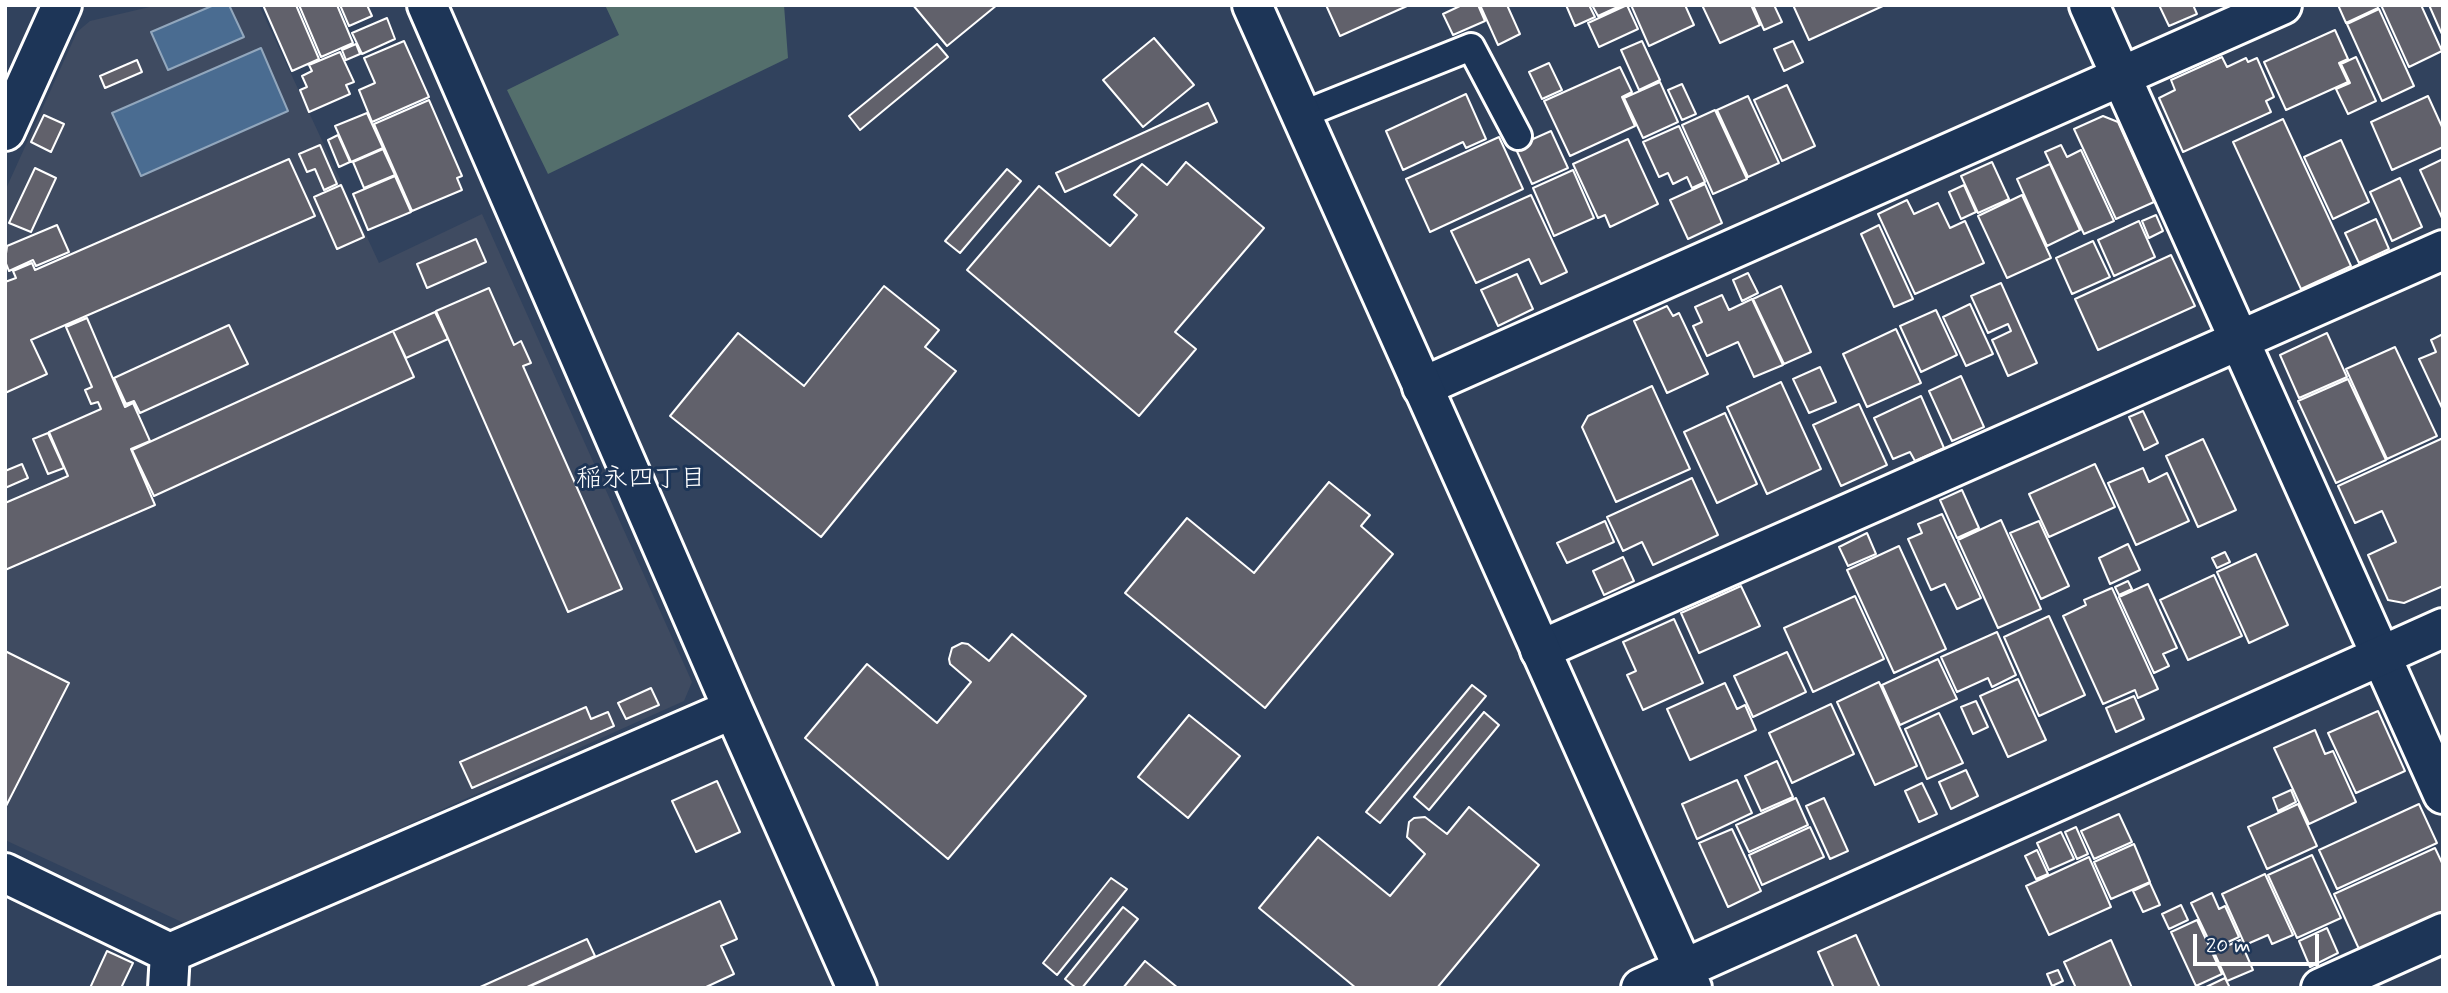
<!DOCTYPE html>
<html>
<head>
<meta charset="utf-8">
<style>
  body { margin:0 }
  #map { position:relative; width:2448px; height:993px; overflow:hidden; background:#31425d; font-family:Mynerve,sans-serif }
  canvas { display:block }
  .frame { position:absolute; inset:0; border:7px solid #fff; pointer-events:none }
  .scale { position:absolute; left:2193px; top:934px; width:126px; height:32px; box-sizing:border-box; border:4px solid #fff; border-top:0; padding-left:9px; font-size:21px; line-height:24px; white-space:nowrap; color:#fff; -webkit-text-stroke:5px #1d3557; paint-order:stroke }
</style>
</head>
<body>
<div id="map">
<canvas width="2448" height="993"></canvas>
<div class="frame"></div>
<div class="scale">20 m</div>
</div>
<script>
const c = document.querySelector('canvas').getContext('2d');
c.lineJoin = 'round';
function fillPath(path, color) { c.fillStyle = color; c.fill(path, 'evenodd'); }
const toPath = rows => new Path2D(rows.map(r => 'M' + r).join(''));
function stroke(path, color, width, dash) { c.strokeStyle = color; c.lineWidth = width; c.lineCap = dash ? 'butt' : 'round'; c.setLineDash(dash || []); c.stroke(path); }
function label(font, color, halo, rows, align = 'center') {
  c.font = font + ' Mynerve,"Klee One",sans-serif'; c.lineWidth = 6; c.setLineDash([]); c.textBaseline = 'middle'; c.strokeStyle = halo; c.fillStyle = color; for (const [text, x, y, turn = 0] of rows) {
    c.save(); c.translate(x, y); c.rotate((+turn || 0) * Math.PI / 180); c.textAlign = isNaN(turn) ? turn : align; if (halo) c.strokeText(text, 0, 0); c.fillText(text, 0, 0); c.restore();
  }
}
const built = toPath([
  [158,5,259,5,379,263,482,214,692,682,684,701,186,924,5,840,5,191,77,32,90,21]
]);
const green = toPath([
  [605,5,784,5,788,58,548,174,507,90,619,35]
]);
const water = toPath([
  [214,5,229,5,244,37,168,70,151,32,214,5],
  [261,48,288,111,141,176,112,113,261,48]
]);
const building = toPath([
  [263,5,296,5,319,59,292,71,263,5],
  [299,5,337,5,353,43,321,57,299,5],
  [340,5,367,5,372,16,349,26,340,5],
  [913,5,997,5,947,46,913,5],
  [1326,5,1407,5,1407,6,1340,36,1326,5],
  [1462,5,1478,5,1485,21,1453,35,1443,14,1462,5],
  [1480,5,1507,5,1520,34,1498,45,1480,5],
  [1566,5,1589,5,1595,17,1575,26,1566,5],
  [1592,5,1622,5,1598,16,1592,5],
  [1627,5,1638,29,1599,47,1588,23,1627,5],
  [1631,5,1685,5,1694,25,1649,46,1631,5],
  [1702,5,1751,5,1760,25,1720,43,1702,5],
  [1753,5,1774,5,1782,22,1764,30,1753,5],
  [1793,5,1885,5,1809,40,1793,5],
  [2159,5,2193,5,2197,14,2169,26,2159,5],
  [2338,5,2377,5,2378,8,2346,23,2338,5],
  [2381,5,2421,5,2442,51,2409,67,2381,5],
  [2429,5,2443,5,2443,36,2440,30,2429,5],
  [2379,9,2414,86,2382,101,2347,24,2379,9],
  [387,18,395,39,362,54,352,33,387,18],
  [2335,30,2348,59,2339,63,2348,82,2286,110,2264,62,2335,30],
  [1154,38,1194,85,1143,127,1103,80,1154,38],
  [404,41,429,97,372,122,359,90,375,83,364,58,404,41],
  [1642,41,1660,80,1639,90,1621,50,1642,41],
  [1793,41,1803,62,1784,71,1774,49,1793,41],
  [356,44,360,54,346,60,342,50,356,44],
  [937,44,948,57,860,130,849,116,937,44],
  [340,52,354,82,346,85,350,94,309,112,300,90,307,87,302,76,312,71,309,65,340,52],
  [2222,57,2227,67,2246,58,2248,62,2257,58,2274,97,2266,101,2271,112,2183,152,2159,98,2175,90,2171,80,2222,57],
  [2356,57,2376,101,2348,114,2336,89,2350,83,2341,64,2356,57],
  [137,60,142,72,105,88,100,76,137,60],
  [1549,63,1562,90,1542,99,1529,72,1549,63],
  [1620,67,1632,92,1622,97,1635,126,1570,156,1544,101,1620,67],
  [1660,82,1678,122,1643,138,1624,98,1660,82],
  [1682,84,1696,114,1682,120,1668,90,1682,84],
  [1787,85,1815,146,1782,161,1754,100,1787,85],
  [1466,94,1486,139,1466,148,1463,142,1403,170,1386,131,1466,94],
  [1748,96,1779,163,1748,177,1717,110,1748,96],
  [2428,96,2443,129,2443,147,2392,170,2371,122,2428,96],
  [429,100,462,176,457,178,462,190,412,211,374,124,429,100],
  [1208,103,1217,122,1065,192,1056,173,1208,103],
  [1715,110,1747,179,1713,194,1682,125,1715,110],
  [367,113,383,148,351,162,335,126,367,113],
  [44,115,64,124,51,152,31,142,44,115],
  [2103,116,2118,122,2154,202,2116,219,2074,129,2103,116],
  [2283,119,2351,266,2301,289,2233,142,2283,119],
  [1679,126,1705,182,1692,188,1687,177,1673,184,1668,173,1659,177,1643,142,1679,126],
  [1551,131,1568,168,1532,184,1515,147,1551,131],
  [338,135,350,162,339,167,328,140,338,135],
  [1499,137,1523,189,1430,232,1406,179,1499,137],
  [1628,139,1658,204,1610,227,1605,215,1598,218,1573,164,1628,139],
  [2341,140,2369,202,2333,219,2304,157,2341,140],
  [320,145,337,184,324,190,315,169,307,172,299,154,320,145],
  [2061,145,2067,157,2081,150,2114,221,2084,234,2045,152,2061,145],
  [383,149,395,175,364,188,353,162,383,149],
  [289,159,315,216,31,340,47,374,5,393,5,282,16,278,13,271,32,263,35,270,289,159],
  [2443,159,2443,218,2442,218,2420,170,2443,159],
  [1186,162,1264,228,1175,332,1196,349,1139,416,967,270,1039,186,1110,246,1137,215,1114,195,1142,164,1167,185,1186,162],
  [1992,162,2009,199,1978,213,1961,176,1992,162],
  [2050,164,2080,230,2047,246,2017,179,2050,164],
  [35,168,56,178,31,232,9,223,35,168],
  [1007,169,1021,181,960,253,945,241,1007,169],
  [1573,170,1594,218,1554,236,1533,188,1573,170],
  [395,176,411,212,368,230,353,194,395,176],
  [2400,178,2422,227,2392,241,2370,192,2400,178],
  [1705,184,1722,223,1688,239,1670,200,1705,184],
  [341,185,364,237,337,249,314,197,341,185],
  [1964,185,1976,212,1961,219,1949,192,1964,185],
  [1531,195,1567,272,1541,284,1529,259,1476,283,1451,231,1531,195],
  [2022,195,2051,258,2007,278,1978,216,2022,195],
  [1907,200,1914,214,1938,203,1950,228,1965,221,1984,263,1915,294,1878,214,1907,200],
  [2156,215,2163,231,2149,238,2142,221,2156,215],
  [2376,219,2389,249,2359,263,2345,233,2376,219],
  [2139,221,2155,257,2114,276,2098,240,2139,221],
  [57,225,69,252,36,266,33,260,9,271,5,261,7,246,57,225],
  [1879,225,1913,299,1894,307,1861,234,1879,225],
  [476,239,486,262,427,288,417,264,476,239],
  [2093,241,2110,277,2072,294,2056,258,2093,241],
  [2171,255,2195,306,2098,350,2075,299,2171,255],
  [1748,273,1758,293,1742,301,1733,280,1748,273],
  [1517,274,1533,309,1498,326,1481,290,1517,274],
  [2001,283,2037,363,2008,376,1992,340,2011,331,2008,324,1988,333,1971,296,2001,283],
  [884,286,939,330,925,347,956,371,821,537,670,416,738,333,804,386,884,286],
  [1781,286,1811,352,1784,364,1753,299,1781,286],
  [489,288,514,345,521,341,531,363,523,366,622,589,568,612,436,311,489,288],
  [1722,295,1729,310,1752,299,1783,365,1754,377,1738,342,1707,356,1693,326,1702,322,1695,307,1722,295],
  [1970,304,1993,354,1966,366,1943,317,1970,304],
  [1667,306,1673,316,1679,313,1708,374,1667,393,1634,321,1667,306],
  [1936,310,1957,355,1921,372,1900,326,1936,310],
  [435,312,448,339,406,358,393,331,435,312],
  [87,318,125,407,133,403,150,441,131,449,155,505,5,570,5,503,68,476,49,432,101,409,98,402,91,404,85,390,92,387,66,327,87,318],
  [229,325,248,364,140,413,134,401,126,404,114,378,229,325],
  [1896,329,1921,383,1867,407,1843,354,1896,329],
  [393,331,414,377,154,496,132,450,393,331],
  [2327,333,2347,377,2299,398,2280,355,2327,333],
  [2443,334,2443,410,2419,359,2436,352,2431,340,2443,334],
  [2395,347,2437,436,2387,459,2346,369,2395,347],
  [1820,367,1836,402,1809,413,1793,379,1820,367],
  [1961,376,1984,427,1952,441,1929,391,1961,376],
  [2348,379,2386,460,2336,483,2298,401,2348,379],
  [1781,382,1821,469,1767,494,1727,407,1781,382],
  [1652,386,1690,469,1616,502,1582,427,1588,416,1652,386],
  [1921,396,1944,448,1915,461,1910,452,1893,459,1874,418,1921,396],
  [1859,404,1887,465,1841,486,1813,425,1859,404],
  [2143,411,2158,443,2144,450,2129,417,2143,411],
  [1725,413,1757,484,1717,503,1684,432,1725,413],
  [48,433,64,468,48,474,33,439,48,433],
  [2443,438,2443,586,2404,603,2388,600,2368,555,2396,542,2382,511,2355,523,2338,486,2443,438],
  [2203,439,2236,510,2198,527,2166,456,2203,439],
  [22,464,28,478,5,488,5,471,22,464],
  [2095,464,2115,507,2049,537,2029,494,2095,464],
  [2143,468,2149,482,2167,473,2189,521,2136,545,2108,483,2143,468],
  [1692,478,1718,535,1653,565,1642,542,1623,551,1607,517,1692,478],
  [1329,482,1370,515,1361,526,1393,554,1265,708,1125,593,1187,518,1254,573,1329,482],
  [1962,490,1979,528,1957,538,1940,500,1962,490],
  [1942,514,1981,598,1957,609,1945,584,1931,590,1908,539,1922,533,1918,524,1942,514],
  [2001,520,2041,609,1998,628,1958,540,2001,520],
  [1605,521,1614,542,1567,563,1557,543,1605,521],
  [2039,521,2069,586,2041,599,2010,533,2039,521],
  [1867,533,1876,554,1848,566,1839,547,1867,533],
  [2128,544,2140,570,2110,584,2099,558,2128,544],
  [1899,546,1946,649,1894,673,1847,570,1899,546],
  [2225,552,2230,562,2217,568,2212,558,2225,552],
  [2256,554,2288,625,2249,643,2217,572,2256,554],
  [1623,557,1634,581,1604,595,1593,571,1623,557],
  [2214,575,2242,636,2188,660,2160,600,2214,575],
  [2128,581,2132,589,2119,595,2115,587,2128,581],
  [2148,584,2177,648,2163,654,2169,666,2154,673,2119,597,2148,584],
  [1741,586,1760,626,1699,653,1681,613,1741,586],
  [2112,588,2158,689,2138,698,2135,690,2103,704,2063,616,2086,605,2084,600,2112,588],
  [1855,596,1884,659,1813,692,1784,628,1855,596],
  [2049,616,2085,695,2039,716,2004,637,2049,616],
  [1674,619,1703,683,1643,710,1627,675,1636,671,1623,642,1674,619],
  [1997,632,2016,675,1992,687,1988,678,1957,692,1941,657,1997,632],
  [1012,634,1086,696,948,859,805,738,867,664,937,723,971,682,950,664,949,659,952,648,962,643,968,644,989,661,1012,634],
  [5,651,69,683,5,808,5,651],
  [1787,652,1806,692,1753,717,1734,676,1787,652],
  [1938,659,1957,699,1900,725,1882,685,1938,659],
  [2018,679,2046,740,2008,757,1980,696,2018,679],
  [1879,682,1917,766,1875,785,1837,702,1879,682],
  [1725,683,1737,709,1745,705,1756,730,1690,760,1667,709,1725,683],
  [1472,685,1486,696,1380,823,1366,812,1472,685],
  [651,688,659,705,626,719,618,703,651,688],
  [2134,696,2144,719,2116,732,2106,708,2134,696],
  [1976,701,1988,727,1973,734,1961,707,1976,701],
  [1831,704,1854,754,1792,783,1769,733,1831,704],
  [586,707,591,719,608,712,614,726,472,788,460,762,586,707],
  [2378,711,2405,771,2356,793,2328,733,2378,711],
  [1484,712,1499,725,1429,810,1414,797,1484,712],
  [1939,713,1963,763,1927,779,1905,729,1939,713],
  [1189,715,1240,756,1188,818,1138,777,1189,715],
  [2315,730,2325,754,2333,751,2356,802,2309,824,2274,748,2315,730],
  [1777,761,1793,797,1761,811,1745,776,1777,761],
  [1966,770,1978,796,1951,809,1939,782,1966,770],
  [1737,780,1752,813,1697,839,1682,804,1737,780],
  [717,781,740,832,696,852,672,801,717,781],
  [1922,783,1937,814,1919,822,1905,791,1922,783],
  [2291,790,2296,802,2278,811,2273,798,2291,790],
  [1796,798,1808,825,1749,852,1736,825,1796,798],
  [1824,798,1848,851,1830,859,1806,806,1824,798],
  [2298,804,2317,846,2267,869,2248,827,2298,804],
  [2419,804,2437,843,2337,889,2319,850,2419,804],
  [1469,807,1539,865,1437,988,1356,988,1259,908,1318,837,1390,896,1425,854,1407,837,1409,822,1414,818,1425,817,1447,834,1469,807],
  [2119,814,2132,842,2094,859,2081,831,2119,814],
  [1810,827,1824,857,1762,885,1749,855,1810,827],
  [2076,827,2088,854,2077,859,2065,832,2076,827],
  [1732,829,1761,891,1728,907,1699,843,1732,829],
  [2061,832,2074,859,2049,870,2037,843,2061,832],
  [2134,844,2150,882,2111,899,2094,862,2134,844],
  [2435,848,2443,865,2443,911,2359,949,2334,894,2435,848],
  [2037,850,2048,874,2036,879,2025,856,2037,850],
  [2312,855,2341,918,2297,938,2268,875,2312,855],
  [2089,857,2111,907,2049,935,2026,886,2089,857],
  [2265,874,2293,935,2272,944,2268,935,2245,945,2222,894,2265,874],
  [1111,878,1127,889,1057,975,1043,963,1111,878],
  [2150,883,2160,905,2143,912,2133,891,2150,883],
  [2212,893,2219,909,2225,906,2239,937,2213,949,2191,903,2212,893],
  [720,901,737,939,721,946,734,974,704,988,526,988,720,901],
  [2181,905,2188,920,2169,929,2162,914,2181,905],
  [1123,907,1138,919,1082,988,1076,988,1065,979,1123,907],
  [2197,920,2222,974,2196,986,2171,932,2197,920],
  [2327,928,2338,953,2310,967,2299,941,2327,928],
  [1856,935,1880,988,1834,988,1818,952,1856,935],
  [587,939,595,956,525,988,478,988,587,939],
  [2111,940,2132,988,2076,988,2064,962,2111,940],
  [2240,940,2253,970,2227,981,2214,952,2240,940],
  [107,951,133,963,121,988,90,988,107,951],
  [1145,961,1178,988,1123,988,1145,961],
  [2058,970,2063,981,2052,986,2047,974,2058,970],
  [2225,978,2230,988,2204,988,2225,978]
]);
const lane = toPath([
  [1301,115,1471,47,1518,136]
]);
const street = toPath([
  [427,5,733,709,857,988],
  [2089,5,2443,794],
  [5,131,62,5],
  [1422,387,2282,5],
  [1540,650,2443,250],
  [5,873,170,953,733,709],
  [168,988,170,953],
  [2321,988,2443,933]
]);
const secondary = toPath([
  [1252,5,1692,988],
  [1641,988,2443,628]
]);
const neighbourhoodNames = [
  ["稲永四丁目",641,481]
];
fillPath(built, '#3f4b61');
fillPath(green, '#546f6c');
fillPath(water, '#4a6c91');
stroke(water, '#92a7bd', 2);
fillPath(building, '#61616b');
stroke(building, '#fff', 2);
stroke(lane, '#fff', 32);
stroke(street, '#fff', 44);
stroke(secondary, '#fff', 44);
stroke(lane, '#1d3557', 26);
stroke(street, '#1d3557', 38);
stroke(secondary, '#1d3557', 38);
label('26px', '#fff', '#1d3557', neighbourhoodNames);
</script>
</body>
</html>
